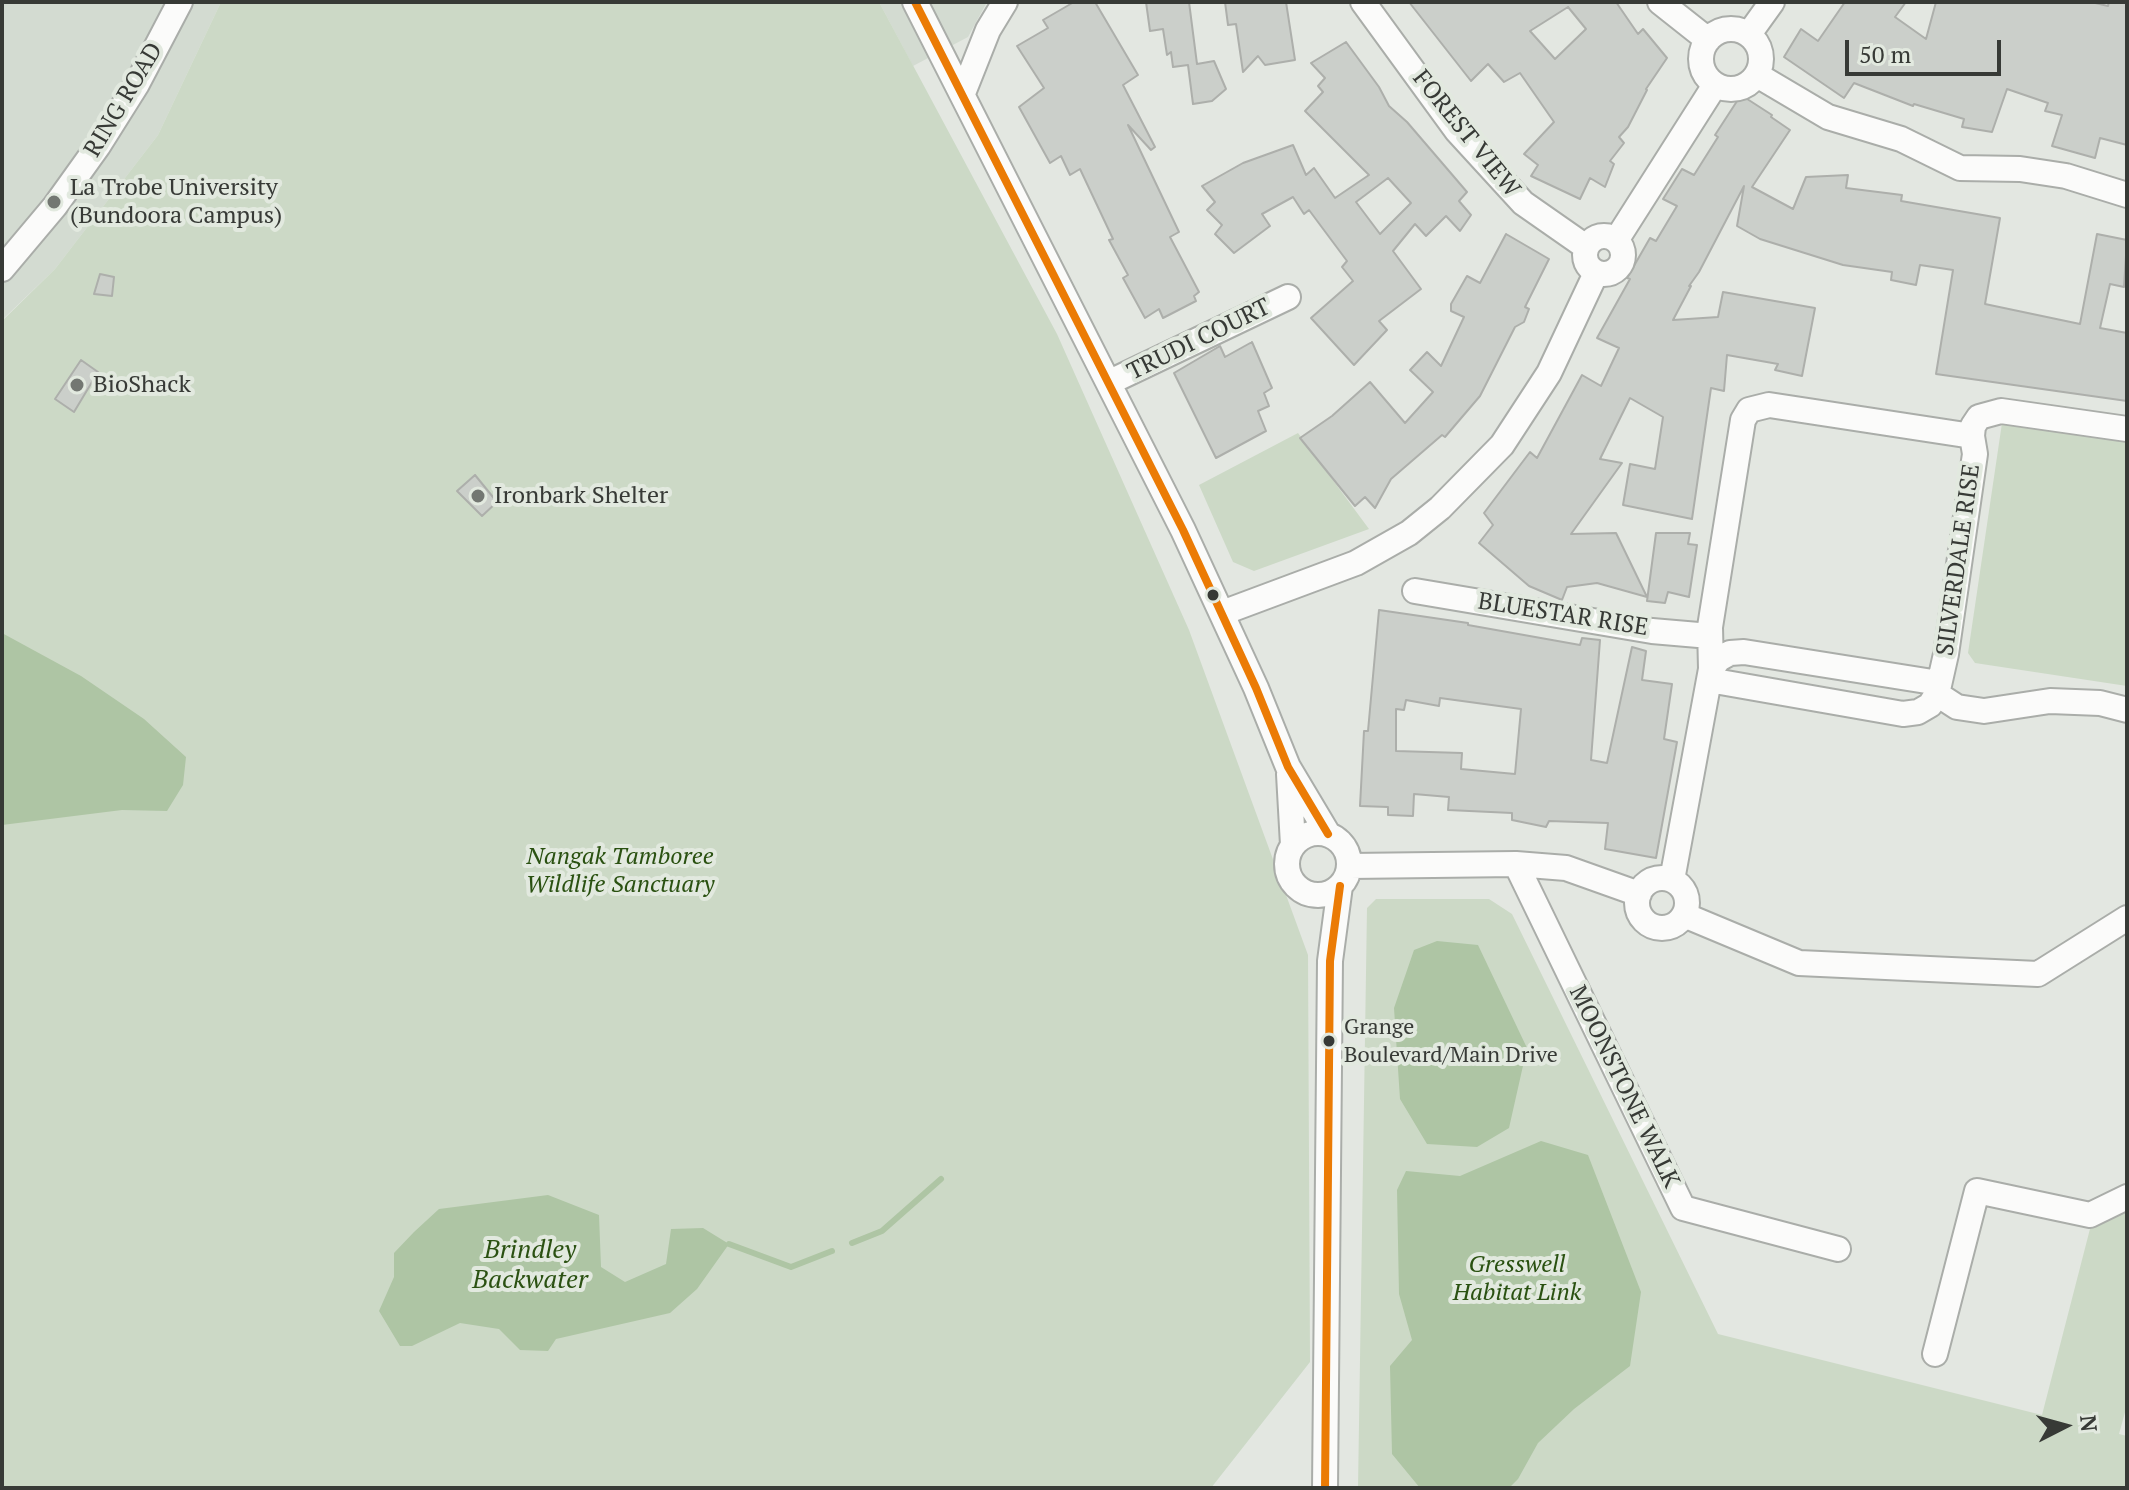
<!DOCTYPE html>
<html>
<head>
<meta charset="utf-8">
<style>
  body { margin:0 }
  #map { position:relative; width:2129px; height:1490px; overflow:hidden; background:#e3e7e1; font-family:"PT Serif",serif }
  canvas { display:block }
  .frame { position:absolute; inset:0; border:4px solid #373a36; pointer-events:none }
  .north { position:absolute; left:2025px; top:1386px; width:80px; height:80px; -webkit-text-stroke:6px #e2e9df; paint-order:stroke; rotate:84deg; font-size:22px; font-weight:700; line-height:32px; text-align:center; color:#373a36 }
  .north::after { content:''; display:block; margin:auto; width:28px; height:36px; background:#373a36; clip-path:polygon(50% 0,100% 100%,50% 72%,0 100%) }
  .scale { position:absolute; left:1845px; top:40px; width:156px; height:36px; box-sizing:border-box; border:4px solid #373a36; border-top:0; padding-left:10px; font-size:24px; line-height:28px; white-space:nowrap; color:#373a36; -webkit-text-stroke:6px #e2e9df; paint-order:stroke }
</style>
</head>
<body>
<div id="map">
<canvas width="2129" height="1490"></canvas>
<div class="frame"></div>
<div class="north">N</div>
<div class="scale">50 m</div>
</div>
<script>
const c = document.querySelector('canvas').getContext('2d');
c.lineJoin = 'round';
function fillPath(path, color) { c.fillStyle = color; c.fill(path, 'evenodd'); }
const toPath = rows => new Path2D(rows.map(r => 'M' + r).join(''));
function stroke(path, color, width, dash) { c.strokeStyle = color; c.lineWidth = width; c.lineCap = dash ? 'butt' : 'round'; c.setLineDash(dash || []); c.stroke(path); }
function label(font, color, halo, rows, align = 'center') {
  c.font = font + ' "PT Serif",serif'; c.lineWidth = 8; c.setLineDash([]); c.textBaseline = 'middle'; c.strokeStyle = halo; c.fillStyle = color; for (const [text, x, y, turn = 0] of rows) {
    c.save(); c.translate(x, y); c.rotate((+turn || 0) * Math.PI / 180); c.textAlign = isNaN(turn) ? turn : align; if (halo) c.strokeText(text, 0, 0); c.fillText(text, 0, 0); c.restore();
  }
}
const built = toPath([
  [2,2,221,2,158,135,55,269,2,320],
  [879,2,987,2,968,37,913,66]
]);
const green = toPath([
  [221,2,879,2,1057,334,1189,630,1308,955,1310,1362,1211,1488,2,1488,2,321,55,269,158,135],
  [2002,423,2127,442,2127,686,1975,663,1968,653],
  [1298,433,1369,529,1254,571,1233,562,1199,485],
  [1376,899,1489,899,1512,914,1718,1334,2042,1415,2091,1225,2127,1205,2127,1405,2119,1434,2127,1436,2127,1488,1358,1488,1367,908]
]);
const water = toPath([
  [2,633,81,676,144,719,186,757,183,785,167,811,122,810,2,825],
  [1437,941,1478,945,1527,1048,1509,1128,1477,1147,1427,1144,1400,1099,1394,1008,1414,950],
  [1541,1141,1588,1155,1641,1292,1630,1366,1574,1409,1538,1443,1518,1479,1509,1488,1420,1488,1392,1454,1390,1366,1412,1340,1399,1294,1397,1190,1406,1171,1460,1176],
  [548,1195,599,1215,601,1267,625,1282,666,1264,671,1229,703,1228,729,1244,697,1289,670,1313,556,1339,548,1351,520,1350,499,1329,460,1323,412,1346,400,1346,379,1311,394,1277,394,1253,414,1232,439,1209]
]);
const stream = toPath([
  [852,1243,882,1231,941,1179],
  [729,1244,791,1267,832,1251]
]);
const building = toPath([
  [1074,2,1095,2,1138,75,1123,85,1155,147,1151,150,1128,125,1179,232,1170,237,1199,292,1194,296,1196,301,1163,318,1159,309,1145,318,1123,278,1128,275,1109,240,1113,239,1080,169,1070,175,1061,156,1050,163,1019,107,1044,88,1017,46,1048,28,1043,20,1074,2],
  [1146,2,1189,2,1197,64,1214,61,1226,89,1212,101,1193,104,1188,65,1173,67,1171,52,1167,55,1163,29,1150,31,1146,2],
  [1225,2,1286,2,1295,60,1265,65,1258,56,1243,72,1236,24,1228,25,1225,2],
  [1409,2,1616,2,1638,34,1643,29,1667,58,1646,89,1647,90,1628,127,1619,137,1624,143,1610,161,1614,164,1605,187,1590,178,1580,199,1531,176,1538,165,1524,154,1554,122,1520,73,1504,82,1488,64,1471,81,1409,2],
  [1568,7,1586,29,1555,59,1530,31,1568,7],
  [1845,2,1906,2,1895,17,1926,39,1936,2,2091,2,2108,6,2109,2,2127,2,2127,145,2100,138,2095,158,2052,146,2062,115,2045,111,2048,103,2007,89,1992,132,1962,127,1964,119,1914,104,1913,106,1854,83,1844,98,1784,57,1801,29,1818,41,1845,2],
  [1346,42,1379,87,1389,106,1407,122,1467,192,1459,201,1471,215,1460,231,1446,216,1426,236,1415,224,1393,251,1421,289,1379,321,1387,330,1354,365,1311,318,1353,281,1342,267,1347,261,1309,210,1304,214,1293,197,1262,214,1270,226,1234,253,1215,234,1222,225,1207,210,1215,202,1202,186,1243,163,1293,145,1306,175,1314,168,1335,198,1369,175,1305,111,1323,92,1318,86,1325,78,1311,63,1346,42],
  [1388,178,1411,203,1380,234,1356,202,1388,178],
  [1741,95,1772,115,1771,117,1790,130,1752,187,1793,209,1806,177,1848,175,1846,188,1902,195,1901,201,2000,218,1985,304,2080,324,2097,234,2127,240,2124,287,2110,284,2100,328,2127,333,2127,401,1936,374,1953,270,1920,265,1916,285,1891,280,1892,272,1843,265,1760,239,1737,226,1744,186,1699,272,1689,286,1691,286,1673,320,1718,317,1723,292,1815,308,1802,376,1775,370,1778,364,1727,355,1724,391,1711,388,1692,519,1623,505,1630,464,1655,469,1663,417,1630,398,1600,459,1622,463,1571,534,1616,533,1647,597,1597,583,1567,587,1562,600,1529,586,1479,543,1493,525,1484,513,1530,452,1537,458,1582,375,1601,386,1619,348,1597,338,1630,279,1627,278,1650,238,1656,241,1677,206,1663,199,1682,169,1694,175,1718,137,1715,135,1741,95],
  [1506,234,1549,259,1525,307,1529,309,1524,322,1515,327,1480,396,1445,437,1442,435,1391,479,1375,508,1365,497,1355,506,1300,438,1332,416,1370,382,1405,423,1433,392,1410,370,1427,352,1441,366,1464,317,1451,311,1451,304,1467,276,1480,283,1506,234],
  [100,274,114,277,112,296,94,294,100,274],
  [1252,342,1272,388,1264,393,1269,406,1258,411,1266,431,1216,458,1174,373,1220,346,1225,357,1252,342],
  [81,360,98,372,74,412,55,399,81,360],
  [475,475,497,502,482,516,457,491,475,475],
  [1656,533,1690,533,1688,544,1697,545,1689,597,1668,592,1665,603,1647,601,1656,533],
  [1379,610,1468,623,1468,625,1580,645,1582,638,1600,640,1591,760,1607,763,1632,647,1646,651,1642,680,1672,684,1664,739,1677,742,1656,858,1605,849,1608,823,1549,821,1546,827,1512,820,1512,813,1448,810,1449,797,1414,794,1413,816,1388,815,1388,807,1360,806,1364,731,1368,731,1379,610],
  [1440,698,1521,709,1515,774,1461,769,1462,753,1396,751,1396,709,1404,710,1406,700,1439,706,1440,698]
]);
const minor = toPath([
  [915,2,1183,530,1256,688,1288,767,1328,834],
  [1363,2,1457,131,1523,203,1586,247],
  [1660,2,1708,40],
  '1701 59a30 30 0 1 1 60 0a30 30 0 1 1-60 0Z',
  [1749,34,1772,2],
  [1757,75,1828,117,1901,139,1960,168,2020,169,2066,176,2127,195],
  [963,93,988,30,1005,2],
  '1585 255a19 19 0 1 1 38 0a19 19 0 1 1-38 0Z',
  [1617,239,1715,85],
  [2,269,55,206,98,146,137,84,180,2],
  [1110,382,1288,297],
  [1415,591,1652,631,1710,636],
  [1222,613,1356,563,1409,533,1440,508,1502,445,1549,373,1596,273],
  [1711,669,1710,627,1743,420,1749,410,1769,405,1972,436],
  [1709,680,1903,714,1918,712,1930,705,1937,694,1946,654,1975,454,1972,436,1973,426,1979,417,2001,411,2127,429],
  [1937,694,1957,707,1984,711,2050,701,2100,703,2127,710],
  [1289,774,1293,845],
  '1287 864a31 31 0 1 1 62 0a31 31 0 1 1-62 0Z',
  [1516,864,1683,1208,1838,1249],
  [1350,866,1516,864,1566,868,1639,894],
  '1637 903a25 25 0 1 1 50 0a25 25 0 1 1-50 0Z',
  [1672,880,1711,669,1719,659,1730,653,1744,652,1939,683],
  [1684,915,1799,963,2038,974,2127,918],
  [1935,1354,1977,1191,2090,1215,2127,1197],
  [1325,1488,1330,961,1340,886]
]);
const bus1 = toPath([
  [915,2,1183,530,1256,688,1288,767,1328,834],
  [1325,1488,1330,961,1340,886]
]);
const markers = [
  [54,202,8,"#737772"],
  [77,385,8,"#737772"],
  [478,496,8,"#737772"],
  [1213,595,7,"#373a36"],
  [1329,1041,7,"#373a36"]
];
const busNames = [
  ["Grange",1344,1028],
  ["Boulevard/Main Drive",1344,1056]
];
const streetNames = [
  ["RING ROAD",124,100,-59],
  ["FOREST VIEW",1466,134,51],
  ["TRUDI COURT",1199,340,-26],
  ["SILVERDALE RISE",1959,560,-82],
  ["BLUESTAR RISE",1563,615,9],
  ["MOONSTONE WALK",1624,1087,64]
];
const poiNames = [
  ["La Trobe University",70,188],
  ["(Bundoora Campus)",70,216],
  ["BioShack",93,385],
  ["Ironbark Shelter",494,496]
];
const parkNames = [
  ["Nangak Tamboree",620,857],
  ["Wildlife Sanctuary",620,885],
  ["Gresswell",1517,1265],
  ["Habitat Link",1517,1293]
];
const waterNames = [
  ["Brindley",530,1251],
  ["Backwater",530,1281]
];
fillPath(built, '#d3dbd1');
fillPath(green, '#ccd9c6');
fillPath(water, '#aec5a4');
stroke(stream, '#aec5a4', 6);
fillPath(building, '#cbcfca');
stroke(building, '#adafab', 2);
stroke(minor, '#aaada9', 28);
stroke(minor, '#fbfbfa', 24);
stroke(bus1, '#eb7b05', 8);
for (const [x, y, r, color] of markers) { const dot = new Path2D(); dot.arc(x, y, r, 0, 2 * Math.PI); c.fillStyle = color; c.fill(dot); stroke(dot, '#e2e9df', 3); }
label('22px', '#373a36', '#e2e9df', busNames, 'left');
label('24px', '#373a36', '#e2e9df', streetNames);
label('24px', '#373a36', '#e2e9df', poiNames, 'left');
label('italic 24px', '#2a5111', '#e2e9df', parkNames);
label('italic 26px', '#2b5112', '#e2e9df', waterNames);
</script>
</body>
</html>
